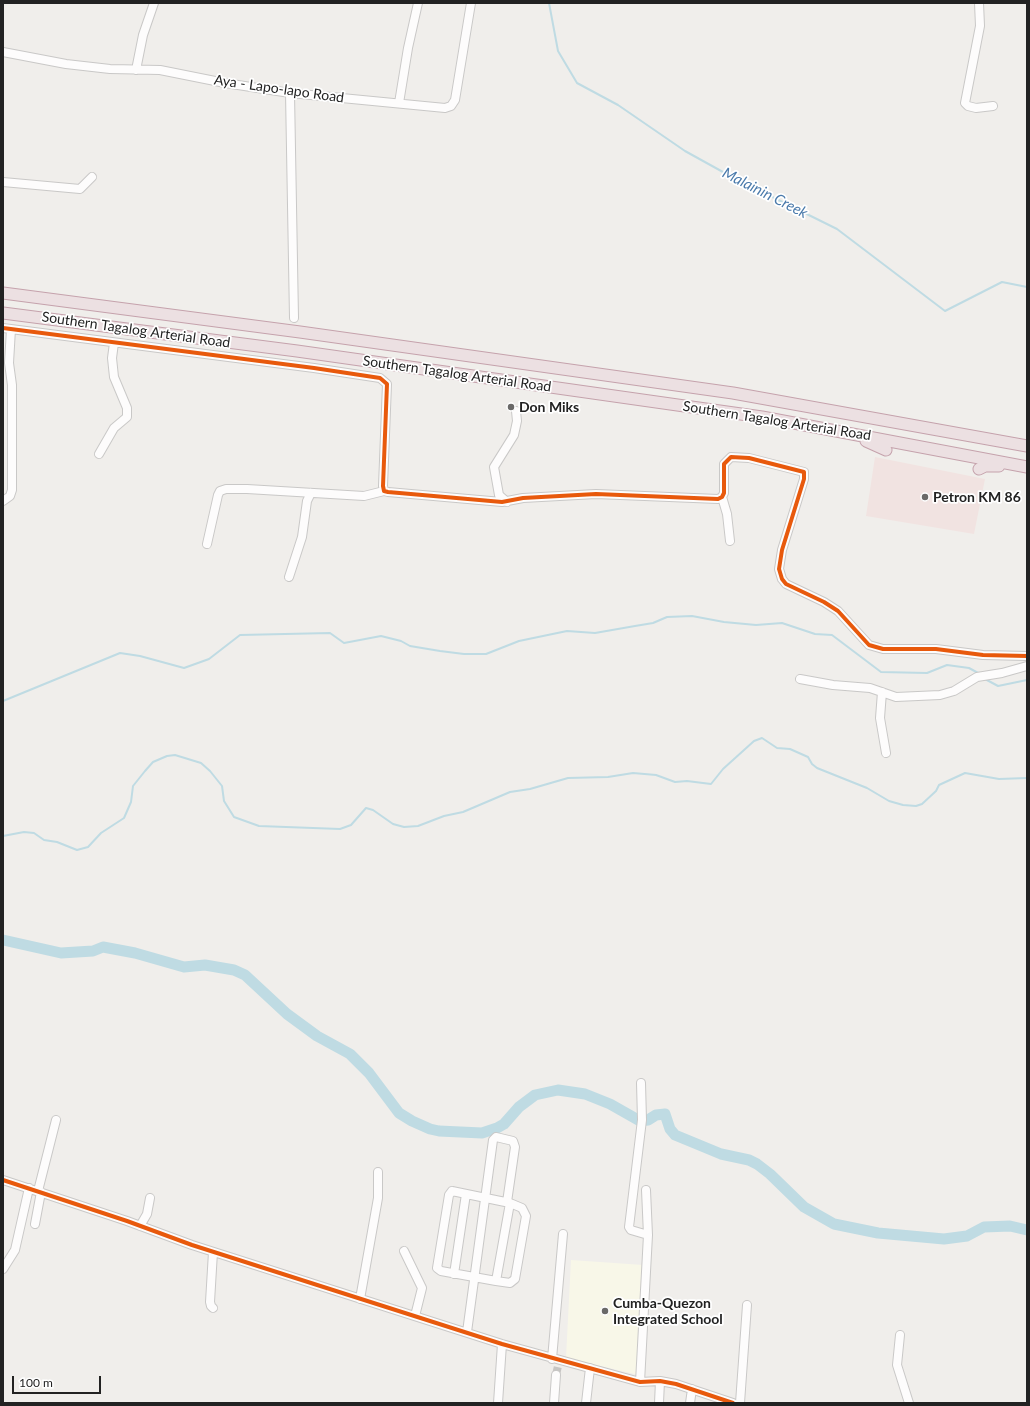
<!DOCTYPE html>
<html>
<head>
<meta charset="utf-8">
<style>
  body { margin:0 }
  #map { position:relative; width:1030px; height:1406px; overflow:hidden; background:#f0eeeb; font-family:Lato,sans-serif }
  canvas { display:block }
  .frame { position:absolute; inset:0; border:4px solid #222; pointer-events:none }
  .scale { position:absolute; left:12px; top:1376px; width:89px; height:18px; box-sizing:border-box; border:2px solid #222; border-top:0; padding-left:5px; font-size:12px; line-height:14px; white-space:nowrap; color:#222; -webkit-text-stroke:3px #fff; paint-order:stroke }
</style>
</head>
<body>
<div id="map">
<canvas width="1030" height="1406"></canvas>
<div class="frame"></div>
<div class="scale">100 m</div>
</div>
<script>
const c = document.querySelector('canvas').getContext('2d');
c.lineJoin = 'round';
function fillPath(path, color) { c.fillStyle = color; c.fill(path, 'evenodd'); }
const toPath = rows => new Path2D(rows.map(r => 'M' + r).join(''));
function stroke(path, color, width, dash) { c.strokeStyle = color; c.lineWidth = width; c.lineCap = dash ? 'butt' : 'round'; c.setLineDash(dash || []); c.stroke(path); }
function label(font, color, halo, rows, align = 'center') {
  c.font = font + ' Lato,sans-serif'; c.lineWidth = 3.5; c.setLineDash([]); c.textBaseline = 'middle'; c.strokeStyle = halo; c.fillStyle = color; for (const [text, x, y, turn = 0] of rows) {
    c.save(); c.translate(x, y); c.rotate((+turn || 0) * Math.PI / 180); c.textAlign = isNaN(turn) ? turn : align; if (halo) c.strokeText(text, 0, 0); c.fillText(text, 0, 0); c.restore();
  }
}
const commercial = toPath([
  [875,457,985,479,974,534,866,516]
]);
const education = toPath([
  [571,1260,643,1265,639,1375,566,1358]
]);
const stream = toPath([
  [549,3,558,51,577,83,618,105,685,151,732,177,837,229,945,311,1002,282,1027,287],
  [985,679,998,686,1027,680],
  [3,701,120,653,140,656,184,668,209,659,240,635,330,633,344,643,381,636,401,641,410,646,440,651,464,654,486,654,519,641,567,631,595,633,635,626,653,623,667,617,692,616,724,622,756,625,782,623,815,634,832,635,881,672,927,673,947,665,969,668,980,674],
  [3,836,24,832,34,833,44,840,57,842,77,850,88,847,101,833,124,818,131,802,133,786,145,771,153,762,167,756,175,755,201,763,210,771,222,786,224,801,234,817,259,826,340,829,351,825,366,808,373,810,393,824,404,827,418,826,444,816,463,812,510,792,530,789,568,778,608,777,633,773,656,775,675,782,687,781,711,784,723,769,754,741,762,738,777,748,790,749,808,757,812,764,817,768,867,788,889,801,903,805,916,806,922,804,936,791,939,785,965,773,999,779,1027,778]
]);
const river = toPath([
  [3,940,61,953,93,951,103,947,135,953,184,967,205,965,234,970,245,975,287,1014,317,1036,350,1054,369,1073,399,1113,412,1121,430,1129,439,1131,482,1133,497,1128,504,1124,519,1107,535,1095,558,1090,585,1094,610,1104,640,1121,648,1120,656,1115,665,1114,670,1129,675,1135,721,1154,749,1160,757,1164,770,1174,804,1207,834,1224,878,1233,944,1239,967,1236,984,1227,1010,1226,1027,1230]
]);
const minorTunnel = toPath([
  [556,1375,558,1366]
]);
const minor = toPath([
  [979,3,980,26,965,103,968,106,976,108,993,106],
  [3,52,66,64,110,69,160,70,225,83,290,93,445,108,451,106,455,100,471,3],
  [136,70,143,35,154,3],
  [290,93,294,318],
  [399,103,408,48,418,3],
  [3,182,80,189,92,177],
  [3,328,314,368,380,378,387,384,383,486,384,491,388,492,502,502,523,498,596,494,718,499,722,497,724,493,724,464,731,457,749,458,804,472,804,479,782,550,779,569,782,579,786,584,824,602,838,611,869,645,883,649,936,649,983,655,1027,656],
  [99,454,114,428,127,417,127,408,114,377,112,358,114,343],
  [722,497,727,514,730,541],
  [3,501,10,496,12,490,12,385,9,363,11,329],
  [507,502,499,495,494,467,514,435,517,421,516,411],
  [207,544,218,495,220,491,226,489,247,489,364,496,384,491],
  [289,577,302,537,307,501,311,493],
  [800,679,833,685,870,688,896,697,940,695,954,691,977,677,1002,673,1027,666],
  [882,692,880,718,886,753],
  [3,1180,127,1221,192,1245,502,1344,640,1382,660,1381,676,1384,733,1403],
  [646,1190,648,1235],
  [38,1191,56,1120],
  [452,1191,510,1203,496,1281,441,1271,437,1268,449,1195,452,1191],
  [35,1224,41,1192],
  [140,1226,147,1214,150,1198],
  [404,1251,422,1288,415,1316],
  [213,1252,210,1302,211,1306,213,1308],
  [3,1269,15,1250,29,1188],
  [454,1274,466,1194],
  [496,1281,510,1283,515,1279,526,1216,522,1208,510,1203],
  [360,1299,378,1198,378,1172],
  [467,1332,493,1140,496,1137,513,1141,515,1147,507,1202],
  [900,1335,897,1365,909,1403],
  [552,1359,563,1234],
  [640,1382,648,1235,631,1230,629,1227,642,1120,641,1083],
  [498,1403,502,1344],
  [554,1403,556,1375],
  [586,1403,590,1368],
  [659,1403,660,1381],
  [690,1403,692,1389],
  [740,1403,747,1305]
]);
const highway = toPath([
  [3,293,300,332,733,393,1027,446],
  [3,313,297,351,762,417,1027,467],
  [866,441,886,450],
  [979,469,985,466,999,466]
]);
const cycleway = toPath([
  [3,328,314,368,380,378,387,384,383,486,384,491,388,492,502,502,523,498,596,494,718,499,722,497,724,493,724,464,731,457,749,458,804,472,804,479,782,550,779,569,782,579,786,584,824,602,838,611,869,645,883,649,936,649,983,655,1027,656],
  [3,1180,127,1221,192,1245,502,1344,640,1382,660,1381,676,1384,733,1403]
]);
const markers = [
  [511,407,4,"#6a6968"],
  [925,497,4,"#6a6968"],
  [605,1311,4,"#6a6968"]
];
const streetNames = [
  ["Aya - Lapo-lapo Road",279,89,8],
  ["Southern Tagalog Arterial Road",136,330,8],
  ["Southern Tagalog Arterial Road",457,374,8],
  ["Southern Tagalog Arterial Road",777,421,9]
];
const poiNames = [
  ["Don Miks",519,407],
  ["Petron KM 86",933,497],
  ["Cumba-Quezon",613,1303],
  ["Integrated School",613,1319]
];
const waterNames = [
  ["Malainin Creek",765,193,27]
];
fillPath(commercial, '#f1e3e1');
fillPath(education, '#f8f7e8');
stroke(stream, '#bfdbe3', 2);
stroke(river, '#bfdbe3', 11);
stroke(minorTunnel, '#c7c5c3', 8, [8, 4]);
stroke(minor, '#c9c8c7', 10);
stroke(highway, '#c5a2ac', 13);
stroke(minor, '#fdfcfc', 8);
stroke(highway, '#ece0e2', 11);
stroke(cycleway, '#e8590c', 4);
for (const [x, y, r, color] of markers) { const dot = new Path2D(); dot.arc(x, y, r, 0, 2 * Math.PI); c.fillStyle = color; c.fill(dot); stroke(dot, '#fff', 1.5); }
label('14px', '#222', '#fff', streetNames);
label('bold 14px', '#222', '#fff', poiNames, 'left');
label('italic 15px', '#4a7aab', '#fff', waterNames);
</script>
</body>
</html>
